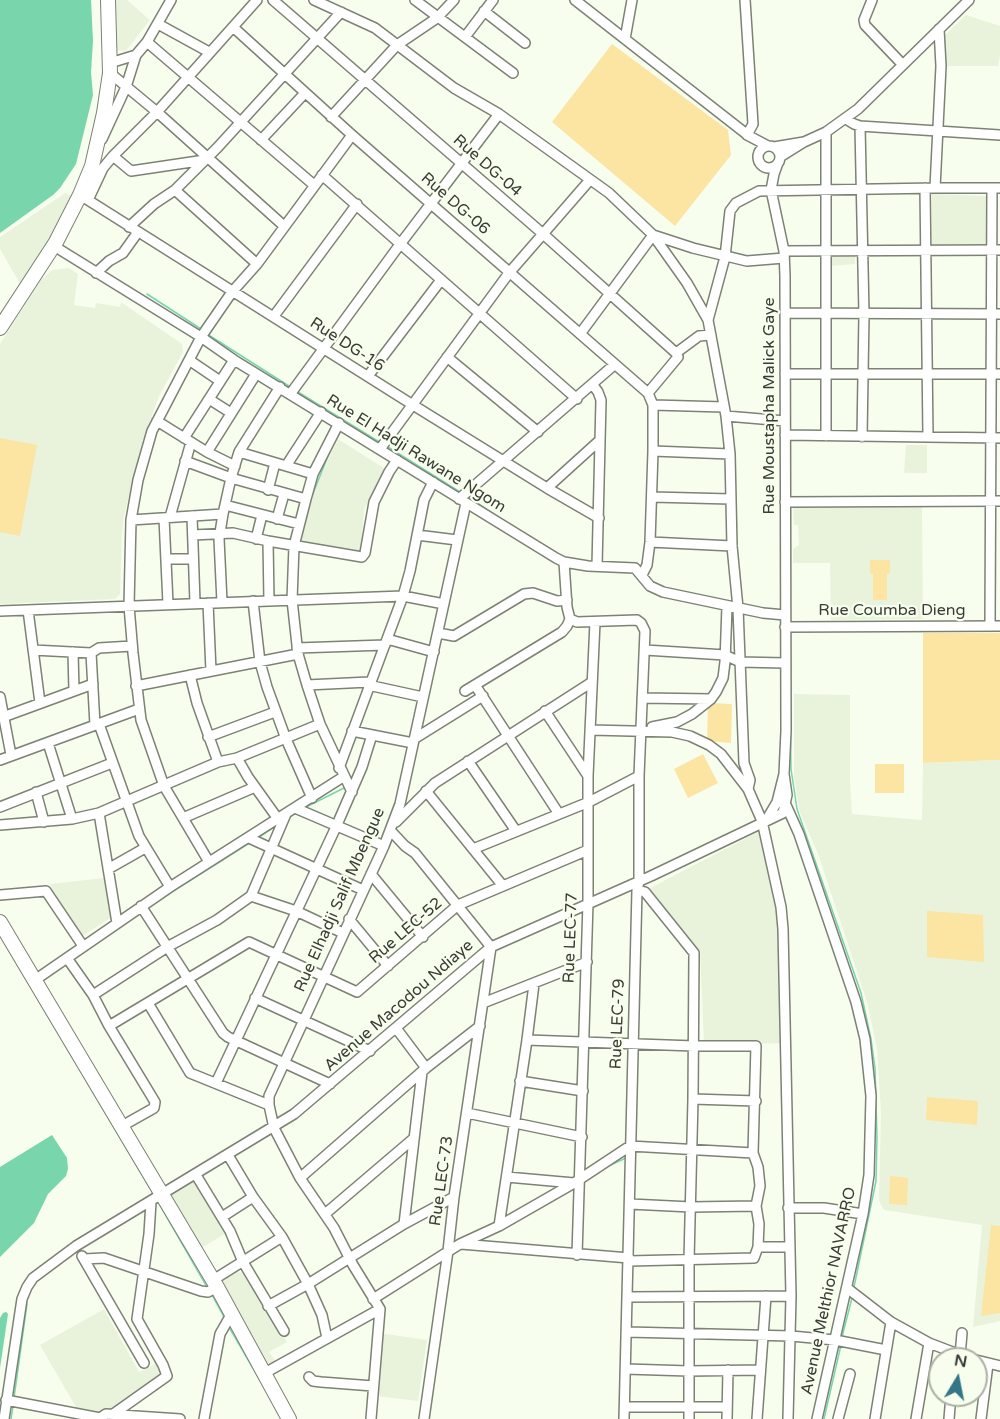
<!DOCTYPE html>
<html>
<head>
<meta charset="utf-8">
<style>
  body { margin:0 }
  #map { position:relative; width:1000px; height:1419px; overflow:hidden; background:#f7feee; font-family:"Varela Round",sans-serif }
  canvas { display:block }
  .north { position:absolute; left:928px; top:1347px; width:60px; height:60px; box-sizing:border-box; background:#f7feee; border:2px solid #abb1a4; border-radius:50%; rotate:10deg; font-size:16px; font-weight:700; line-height:24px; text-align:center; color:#3a3d36 }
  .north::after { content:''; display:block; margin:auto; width:21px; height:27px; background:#337687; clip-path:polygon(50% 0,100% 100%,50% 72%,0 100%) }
</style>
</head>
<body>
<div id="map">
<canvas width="1000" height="1419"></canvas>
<div class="north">N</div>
</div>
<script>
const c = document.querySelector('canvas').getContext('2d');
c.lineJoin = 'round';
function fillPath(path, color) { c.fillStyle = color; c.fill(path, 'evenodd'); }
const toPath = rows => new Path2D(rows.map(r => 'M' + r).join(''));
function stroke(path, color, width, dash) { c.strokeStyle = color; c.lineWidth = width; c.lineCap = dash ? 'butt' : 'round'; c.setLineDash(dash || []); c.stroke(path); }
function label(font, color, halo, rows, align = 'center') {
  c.font = font + ' "Varela Round",sans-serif'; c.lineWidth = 4.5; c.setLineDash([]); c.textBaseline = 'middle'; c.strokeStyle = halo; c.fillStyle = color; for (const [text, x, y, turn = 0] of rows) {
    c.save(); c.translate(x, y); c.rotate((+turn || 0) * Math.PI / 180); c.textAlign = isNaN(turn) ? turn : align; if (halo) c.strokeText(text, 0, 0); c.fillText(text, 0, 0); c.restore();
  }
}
const built = toPath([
  [110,0,127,0,150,20,126,51,111,50],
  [966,15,1000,26,1000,56,998,66,943,66,944,36],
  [65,193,75,198,22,287,0,249,0,237],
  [932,194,988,196,987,245,932,245],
  [829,257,855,257,855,264,830,266],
  [69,268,78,274,74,305,95,308,96,303,120,307,121,302,182,344,183,352,159,396,142,443,124,516,122,535,120,594,115,599,0,604,0,344,41,280,52,270],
  [338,439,384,468,364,510,361,550,355,553,301,544,313,491],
  [906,445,927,445,927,473,904,473],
  [922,504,923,619,831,620,830,563,793,563,793,549,799,545,798,525,794,525,793,505],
  [794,694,850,695,850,779,852,814,922,820,923,763,1000,760,1000,1321,973,1327,982,1225,884,1210,879,1201,881,1113,877,1049,867,1002,818,854,799,810,794,777],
  [762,830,788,921,790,1043,704,1045,700,951,645,892,654,886],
  [105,878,112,917,82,936,52,892,50,884],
  [197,1176,230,1231,196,1251,163,1195],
  [233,1271,247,1274,287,1342,269,1352,277,1363,268,1369,218,1281],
  [104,1309,139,1372,157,1363,164,1378,99,1415,77,1409,40,1345],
  [380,1333,427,1340,418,1401,377,1396]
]);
const green = toPath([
  [612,44,728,130,731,155,675,226,552,122],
  [0,438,37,445,20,536,0,532],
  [870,560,890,560,890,573,887,574,887,600,873,600,873,574,870,573],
  [923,633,1000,633,1000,760,923,763],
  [708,703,732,704,731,743,707,741],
  [703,754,718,783,688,798,674,769],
  [875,764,904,764,904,793,875,793],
  [927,911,983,915,984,962,927,957],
  [927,1097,978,1101,977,1125,926,1120],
  [890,1176,908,1178,907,1205,889,1204],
  [991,1225,1000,1226,1000,1313,981,1316]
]);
const water = toPath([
  [0,0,91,0,93,41,91,72,93,95,76,164,60,188,53,195,0,233],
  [52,1135,67,1158,68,1169,66,1176,48,1194,34,1223,0,1257,0,1167],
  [6,1312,8,1314,0,1368,0,1318,3,1313]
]);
const stream = toPath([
  [468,164,501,119],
  [437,204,463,170],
  [147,294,201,329],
  [207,334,292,388],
  [588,346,609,365],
  [615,370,645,397],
  [298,392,381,443],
  [388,447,460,492],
  [312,496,330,451],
  [467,496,503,520],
  [646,539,649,439],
  [790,648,790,632],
  [790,695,791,769,797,809,861,993,871,1039,875,1068,877,1138,876,1181,854,1287],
  [306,807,344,788],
  [288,818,296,813],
  [258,838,276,826],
  [159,900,251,842],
  [348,914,356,897],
  [17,964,154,1195],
  [606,1167,626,1158],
  [458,1200,469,1128],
  [158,1202,208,1289],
  [212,1295,224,1317],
  [229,1327,261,1382],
  [842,1337,852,1298],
  [14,1398,27,1304],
  [11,1419,13,1406],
  [824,1419,841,1345]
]);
const minor = toPath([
  [273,0,542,233,676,353,678,357,648,393],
  [314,0,375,28,454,88,499,114,609,193,653,235,687,283,708,320,726,416,730,454,732,546,738,608,744,763,750,780,748,789,762,821,781,907,783,929,791,1296,788,1419],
  [415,0,513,73],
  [575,0,749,136,768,146],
  [745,0,753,124,747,135],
  [872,0,864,20,865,25,903,65],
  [484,11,525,43],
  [158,24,209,52],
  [233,27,352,135,648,393,653,405,653,451,650,542,647,565,642,575],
  [465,37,493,0],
  [625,39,632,0],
  [147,42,314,185],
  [110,63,136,55],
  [110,73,157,112,284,226],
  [331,117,397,45,437,18,454,0],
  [846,119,854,124,860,126,1000,135],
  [860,126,864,314,862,437],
  [826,132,826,436],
  [102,139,126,87,136,55,147,42,171,0],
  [261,140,305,93],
  '758 157a11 11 0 1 1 22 0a11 11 0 1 1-22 0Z',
  [774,147,804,142],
  [113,156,131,171,205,160],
  [780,157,804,142,826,132,858,109,969,0],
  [322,175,577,399],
  [925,188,928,437],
  [935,188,941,66,939,29],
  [175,190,257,264],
  [80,195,413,405,547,488,599,518],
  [88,200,103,168,113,156,157,112,257,0],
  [129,227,154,204,175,190,218,147,341,12],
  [54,246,201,337,234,360,556,558,564,562,588,566,635,568,650,586,663,592,763,613,785,615],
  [784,251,1000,250],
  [96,273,109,261,123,253,138,232],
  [785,313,1000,314],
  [274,316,357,204],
  [708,320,725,257,730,211,736,203,759,191,935,188,1000,188],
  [580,334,653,235,693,248,747,261,784,258],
  [676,353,699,336,711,335],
  [447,357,538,432],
  [189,360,220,381],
  [785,374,1000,374],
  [368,376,441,280],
  [593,385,598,392,601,400,597,566],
  [291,393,401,243,499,114],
  [209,399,231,413],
  [653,405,724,407],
  [726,416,785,421],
  [157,421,207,452,235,466],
  [339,423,313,474,306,499,294,546,292,600,298,654,307,685,320,724,352,792],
  [785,435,1000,438],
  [184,438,234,360],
  [380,449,509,273,589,181],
  [653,451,730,454],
  [207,452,256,374],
  [239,452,313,474],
  [185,461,231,478,306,499],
  [286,466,321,412],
  [547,488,600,440],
  [268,490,275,463],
  [652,497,731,499],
  [459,499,614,365],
  [785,502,1000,501],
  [225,505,299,524],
  [192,516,195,603],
  [170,517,191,442],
  [164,518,168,604],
  [277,519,284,494],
  [131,520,223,514],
  [193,535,233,533,268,541,362,557,365,553,374,502,389,472,397,460],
  [417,535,457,540],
  [256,539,262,515],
  [268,541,269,601],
  [650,542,732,546],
  [166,559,193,559],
  [564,562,567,607,570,619],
  [253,601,260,662,267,687,286,739,312,798],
  [222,602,219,539,223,514,231,478,239,452,280,387],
  [208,603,211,671],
  [28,610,40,703],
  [0,611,403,596,444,604],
  [570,619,577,622,637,620,641,623,645,631,639,776,639,882,637,890,624,1419],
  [990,626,992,188],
  [785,627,1000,626],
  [438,633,454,636,524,594,533,593,557,601,567,600],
  [387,639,434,652],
  [297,648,385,645],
  [33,650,91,653,99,648,132,646],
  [645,650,725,655,740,662,785,663],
  [73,652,74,691],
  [91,653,95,725],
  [190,675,197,703,218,762],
  [307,685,369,682],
  [368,685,423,697],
  [475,685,559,814],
  [136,686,298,654],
  [465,691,562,632,567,626,570,619],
  [0,697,11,755],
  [642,698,711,699],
  [545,711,588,776],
  [3,717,93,684],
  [99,724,139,836,170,887],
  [652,727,677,722,692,714,711,699,716,692,723,678,725,662,727,606],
  [591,730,672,732,690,736,709,745,721,754,748,789],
  [352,731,413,743],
  [208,737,275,712],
  [414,739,483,696],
  [48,743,72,819],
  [237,758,248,777,278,819],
  [0,760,139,709],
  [468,761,516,831],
  [339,768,403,596,410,571,424,500,433,482],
  [426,791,503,886],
  [36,792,44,822],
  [783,804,786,805,799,834,856,1002,865,1039,871,1096,869,1175,863,1214,817,1419],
  [0,807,112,763],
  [295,808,384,846],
  [99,813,117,923],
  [183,818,255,787],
  [767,819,777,802,784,774,786,731,785,276,784,251,771,190,774,174,778,163],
  [396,822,435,783,592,682],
  [0,825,72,819,99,813,218,762,237,758,320,724],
  [390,830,405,846,415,853,491,947,454,1197,448,1251,424,1419],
  [249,838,363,890],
  [473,849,589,802,639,776],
  [209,862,164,786,141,720,133,653,129,606,131,520,138,480,152,431,201,337,232,292,257,264,352,135],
  [108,869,145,848],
  [371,874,423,937],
  [637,890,645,892,694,953,693,1099,689,1260,689,1419],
  [0,895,46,891,83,946],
  [251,896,296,911,343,933],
  [141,906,223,1033,228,1037,330,1084],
  [349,919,388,966],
  [67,958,93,995,109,1026,155,1102,154,1108,122,1126],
  [35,980,170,887,343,777],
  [93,995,169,946,217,920,251,896,286,814],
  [255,998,370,1051],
  [148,1003,190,1073,269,1105],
  [483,1003,587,962],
  [109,1026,249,942,357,992,458,905,588,850],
  [396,1028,426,1068],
  [527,1040,694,1046,756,1046,753,1153,758,1167,760,1186,756,1206,759,1224,758,1247,754,1258,629,1261],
  [520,1081,583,1091],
  [216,1083,336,827,362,767,372,735],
  [693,1099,756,1101],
  [467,1113,582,1137],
  [228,1155,253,1197,282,1237,308,1284,322,1315,327,1338],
  [196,1175,230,1231,243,1262,284,1331],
  [507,1177,574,1183],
  [300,1178,426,1068,480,1026],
  [630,1204,691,1207,756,1206],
  [788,1208,824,1208,863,1214],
  [325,1214,413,1139],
  [222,1217,253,1197],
  [404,1224,422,1072],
  [499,1226,527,1040,534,984],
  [461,1244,629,1258],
  [758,1247,789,1247],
  [577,1255,588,903,588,776,595,622],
  [82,1256,144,1363],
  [84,1259,104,1258,201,1291,208,1292,217,1287],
  [213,1280,282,1237],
  [847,1288,891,1322,929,1343,971,1359],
  [627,1297,791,1296],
  [373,1299,460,1244,499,1226,574,1183,630,1146,753,1153],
  [268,1306,308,1284,404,1224,454,1197],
  [627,1332,791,1336,835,1340,886,1350],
  [960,1356,962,1333],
  [976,1360,1000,1366],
  [626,1369,689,1371,760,1370],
  [263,1374,380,1309],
  [309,1377,313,1381,321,1382,373,1386],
  [6,1400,100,1418,106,1414,180,1419],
  [625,1407,727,1407],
  [112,1415,167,1376,163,1365,137,1319,149,1234,151,1202],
  [4,1419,22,1299,27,1287,33,1278,76,1246,294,1114,491,947,651,876,783,813,787,795,784,774],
  [204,1419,220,1334,232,1313],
  [371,1419,380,1309,353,1265,334,1228,300,1178,274,1128,269,1105,269,1096,384,846,400,804,466,503],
  [727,1419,728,1370],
  [757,1419,766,1296],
  [838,1419,850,1374],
  [875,1419,891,1322],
  [916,1419,929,1343],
  [949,1419,951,1395],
  [981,1419,988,1364]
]);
const highway = toPath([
  [0,328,56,242,80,195,92,166,104,113,110,73,108,0],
  [0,922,217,1287,289,1419]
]);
const streetNames = [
  ["Rue DG-04",487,166,41],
  ["Rue DG-06",455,204,41],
  ["Rue DG-16",347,345,33],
  ["Rue Moustapha Malick Gaye",770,406,-90],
  ["Rue El Hadji Rawane Ngom",416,454,32],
  ["Rue Coumba Dieng",892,611],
  ["Rue Elhadji Salif Mbengue",340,900,-66],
  ["Rue LEC-52",406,931,-41],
  ["Rue LEC-77",571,938,-88],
  ["Avenue Macodou Ndiaye",399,1006,-41],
  ["Rue LEC-79",618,1024,-88],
  ["Rue LEC-73",442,1181,-82],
  ["Avenue Melthior NAVARRO",829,1291,-78]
];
fillPath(built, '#e9f3dc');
fillPath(green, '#fce4a2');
fillPath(water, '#79d5ab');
stroke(stream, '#79d5ab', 1.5);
stroke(minor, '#7c8274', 12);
stroke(highway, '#7c8274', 16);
stroke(minor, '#fff', 9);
stroke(highway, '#fff', 14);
label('16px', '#3a3d36', '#f7feee', streetNames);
</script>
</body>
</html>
